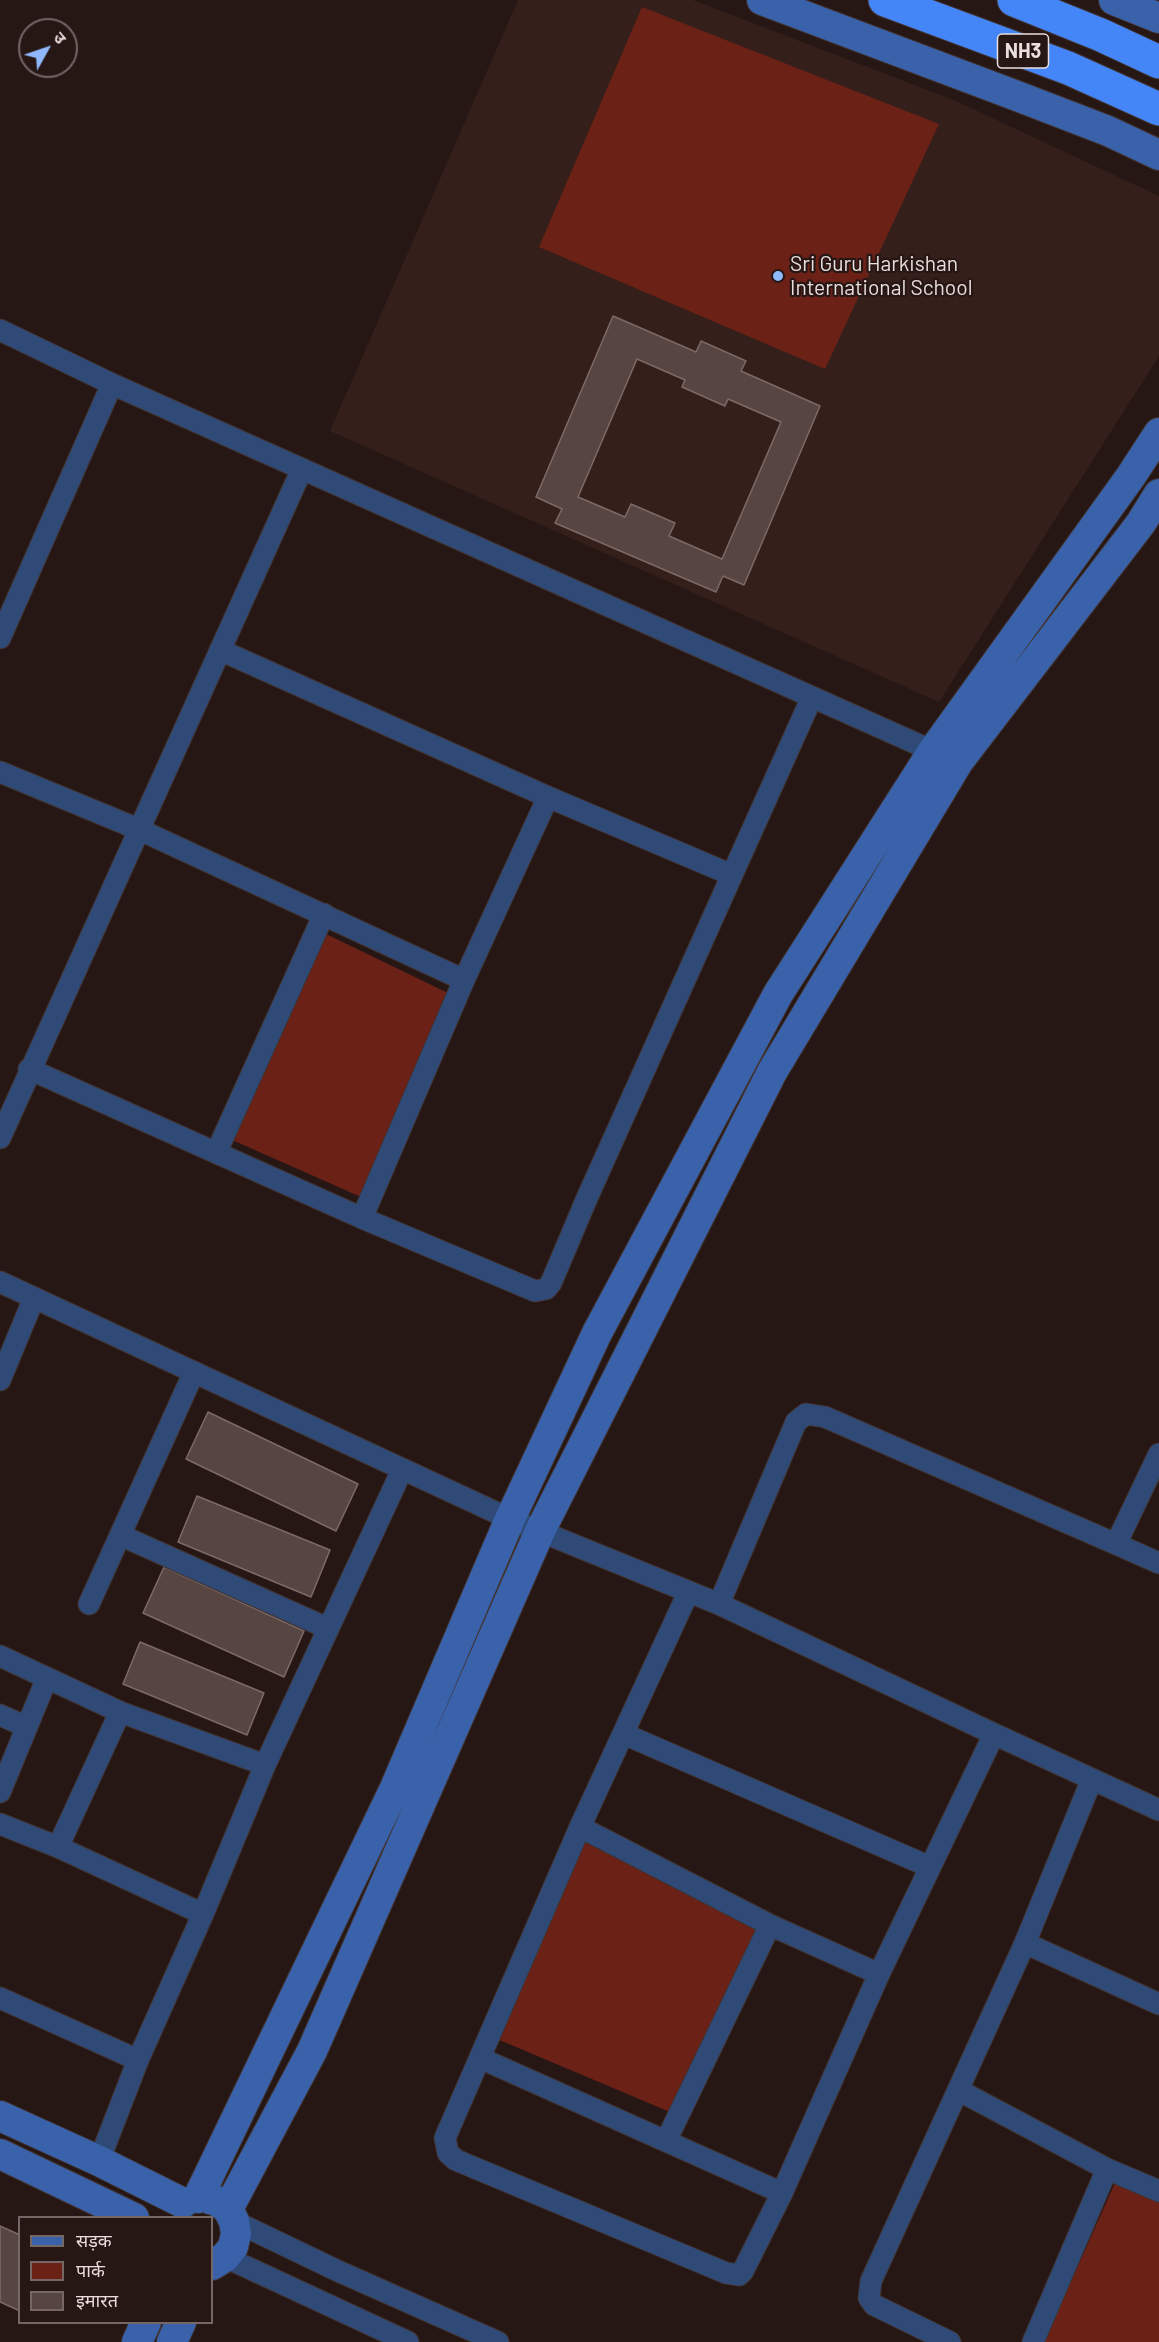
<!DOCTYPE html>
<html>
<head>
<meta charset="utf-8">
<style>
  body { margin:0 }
  #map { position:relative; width:1159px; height:2342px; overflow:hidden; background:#261715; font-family:Barlow,"Noto Sans Devanagari",sans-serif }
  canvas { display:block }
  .legend { position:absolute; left:18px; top:2216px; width:195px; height:108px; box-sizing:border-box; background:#261715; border:2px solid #746765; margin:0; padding:8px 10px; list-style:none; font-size:18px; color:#e9dedc }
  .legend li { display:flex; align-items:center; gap:12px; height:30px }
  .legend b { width:30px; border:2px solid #746765 }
  .north { position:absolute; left:18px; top:18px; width:60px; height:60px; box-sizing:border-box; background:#261715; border:2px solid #746765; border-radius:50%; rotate:50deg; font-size:16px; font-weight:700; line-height:24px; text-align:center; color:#e9dedc }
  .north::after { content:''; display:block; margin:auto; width:21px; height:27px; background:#90b8fd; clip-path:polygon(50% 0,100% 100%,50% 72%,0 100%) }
</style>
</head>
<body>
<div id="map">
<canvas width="1159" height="2342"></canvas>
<ul class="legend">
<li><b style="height:8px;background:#3962ab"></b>सड़क</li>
<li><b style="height:16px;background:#6c2117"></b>पार्क</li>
<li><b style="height:16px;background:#574542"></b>इमारत</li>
</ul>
<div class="north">उ</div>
</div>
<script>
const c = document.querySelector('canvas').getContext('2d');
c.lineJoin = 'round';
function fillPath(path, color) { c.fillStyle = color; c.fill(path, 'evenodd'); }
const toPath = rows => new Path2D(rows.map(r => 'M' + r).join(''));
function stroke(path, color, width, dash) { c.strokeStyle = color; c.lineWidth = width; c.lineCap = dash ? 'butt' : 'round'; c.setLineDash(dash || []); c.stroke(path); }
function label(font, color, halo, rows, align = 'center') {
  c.font = font + ' Barlow,sans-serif'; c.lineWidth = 4.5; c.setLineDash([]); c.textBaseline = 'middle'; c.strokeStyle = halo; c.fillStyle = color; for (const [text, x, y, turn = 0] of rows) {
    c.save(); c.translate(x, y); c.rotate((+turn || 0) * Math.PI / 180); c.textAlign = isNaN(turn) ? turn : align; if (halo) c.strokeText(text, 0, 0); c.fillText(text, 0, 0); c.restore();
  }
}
const built = toPath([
  [518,0,693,0,956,101,1159,196,1159,356,939,702,330,431]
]);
const green = toPath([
  [642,7,939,124,825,369,539,247],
  [324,933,452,995,361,1197,230,1139],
  [585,1842,760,1932,670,2112,497,2039],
  [1115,2183,1159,2202,1159,2342,1044,2342]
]);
const building = toPath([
  [613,316,696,352,701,341,746,361,741,371,820,406,744,585,723,576,716,592,555,523,562,509,536,497,613,316],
  [637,359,685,380,682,387,725,406,728,399,781,422,722,559,669,536,675,523,631,504,625,517,578,497,637,359],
  [208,1412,358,1484,336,1531,186,1459,208,1412],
  [197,1496,330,1550,311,1597,178,1542,197,1496],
  [164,1567,304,1631,284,1677,143,1613,164,1567],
  [140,1642,264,1693,247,1735,123,1684,140,1642],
  [0,2226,20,2235,20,2311,0,2302,0,2226]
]);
const street = toPath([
  [0,330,112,384,944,756],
  [0,638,112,384],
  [0,772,138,829,464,980],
  [732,875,812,697],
  [29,1069,362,1218,464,980,548,797,220,650],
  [0,1138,302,469],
  [217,1151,324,914],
  [362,1218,535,1291,546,1289,551,1283,587,1198,732,875,548,797],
  [0,1282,510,1519,719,1604,994,1734,1159,1810],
  [0,1380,34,1298],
  [120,1535,327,1628],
  [1116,1544,1159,1563],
  [688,1593,580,1827,445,2138,448,2153,456,2160,726,2273,739,2275,743,2271,782,2193,879,1974,994,1734],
  [89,1604,194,1372],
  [719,1604,796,1422,806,1414,825,1417,1116,1544,1159,1454],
  [0,1656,120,1712,265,1765],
  [0,1715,27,1727],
  [624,1734,930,1867],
  [0,1792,47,1678],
  [0,1824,58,1847,203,1914],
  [580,1827,770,1925,879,1974],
  [58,1847,120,1712],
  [1025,1943,1159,2004],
  [0,1998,138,2060],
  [480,2058,782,2193],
  [958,2090,1107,2169,1159,2191],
  [666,2141,770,1925],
  [99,2161,138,2060,203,1914,265,1765,402,1470],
  [234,2221,338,2271,498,2342],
  [225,2257,408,2342],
  [950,2342,874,2305,869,2298,871,2281,1025,1943,1092,1779],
  [1033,2342,1107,2169]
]);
const secondary = toPath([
  [762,0,1017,96,1108,131,1159,155],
  [1114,0,1159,18],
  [0,2116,99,2161,183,2203],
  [0,2154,134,2218],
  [198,2198,395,1788,510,1519,597,1333,778,994,933,751,1131,476,1159,433],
  [210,2199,217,2201,228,2209,234,2221,236,2234,233,2247,225,2257,212,2265],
  [228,2209,312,2051,540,1531,772,1072,958,762,1141,523,1159,494],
  [137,2342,146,2322],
  [172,2342,181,2322]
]);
const highway = toPath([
  [885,0,1068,68,1159,109],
  [1014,0,1101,35,1159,62]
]);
const markers = [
  [778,276,6,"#90b8fd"]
];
const shields = [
  [1023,51,51]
];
const shieldNames = [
  ["NH3",1023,51]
];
const poiNames = [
  ["Sri Guru Harkishan",790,264],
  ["International School",790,288]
];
fillPath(built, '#341f1b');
fillPath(green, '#6c2117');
fillPath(building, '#574542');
stroke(building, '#7d6a67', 1.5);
stroke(street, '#413331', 23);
stroke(secondary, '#413331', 32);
stroke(highway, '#413331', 35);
stroke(street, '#2f4a77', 21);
stroke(secondary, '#3962ab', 30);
stroke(highway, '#4486f8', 33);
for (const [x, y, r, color] of markers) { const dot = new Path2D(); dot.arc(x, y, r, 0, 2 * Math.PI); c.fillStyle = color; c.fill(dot); stroke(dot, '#261715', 2); }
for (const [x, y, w] of shields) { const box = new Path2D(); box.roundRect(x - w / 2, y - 17, w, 34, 4.5); c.fillStyle = '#261715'; c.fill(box); stroke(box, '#e9dedc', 1.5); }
label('bold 20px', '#e9dedc', null, shieldNames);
label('21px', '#e9dedc', '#261715', poiNames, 'left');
</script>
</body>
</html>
